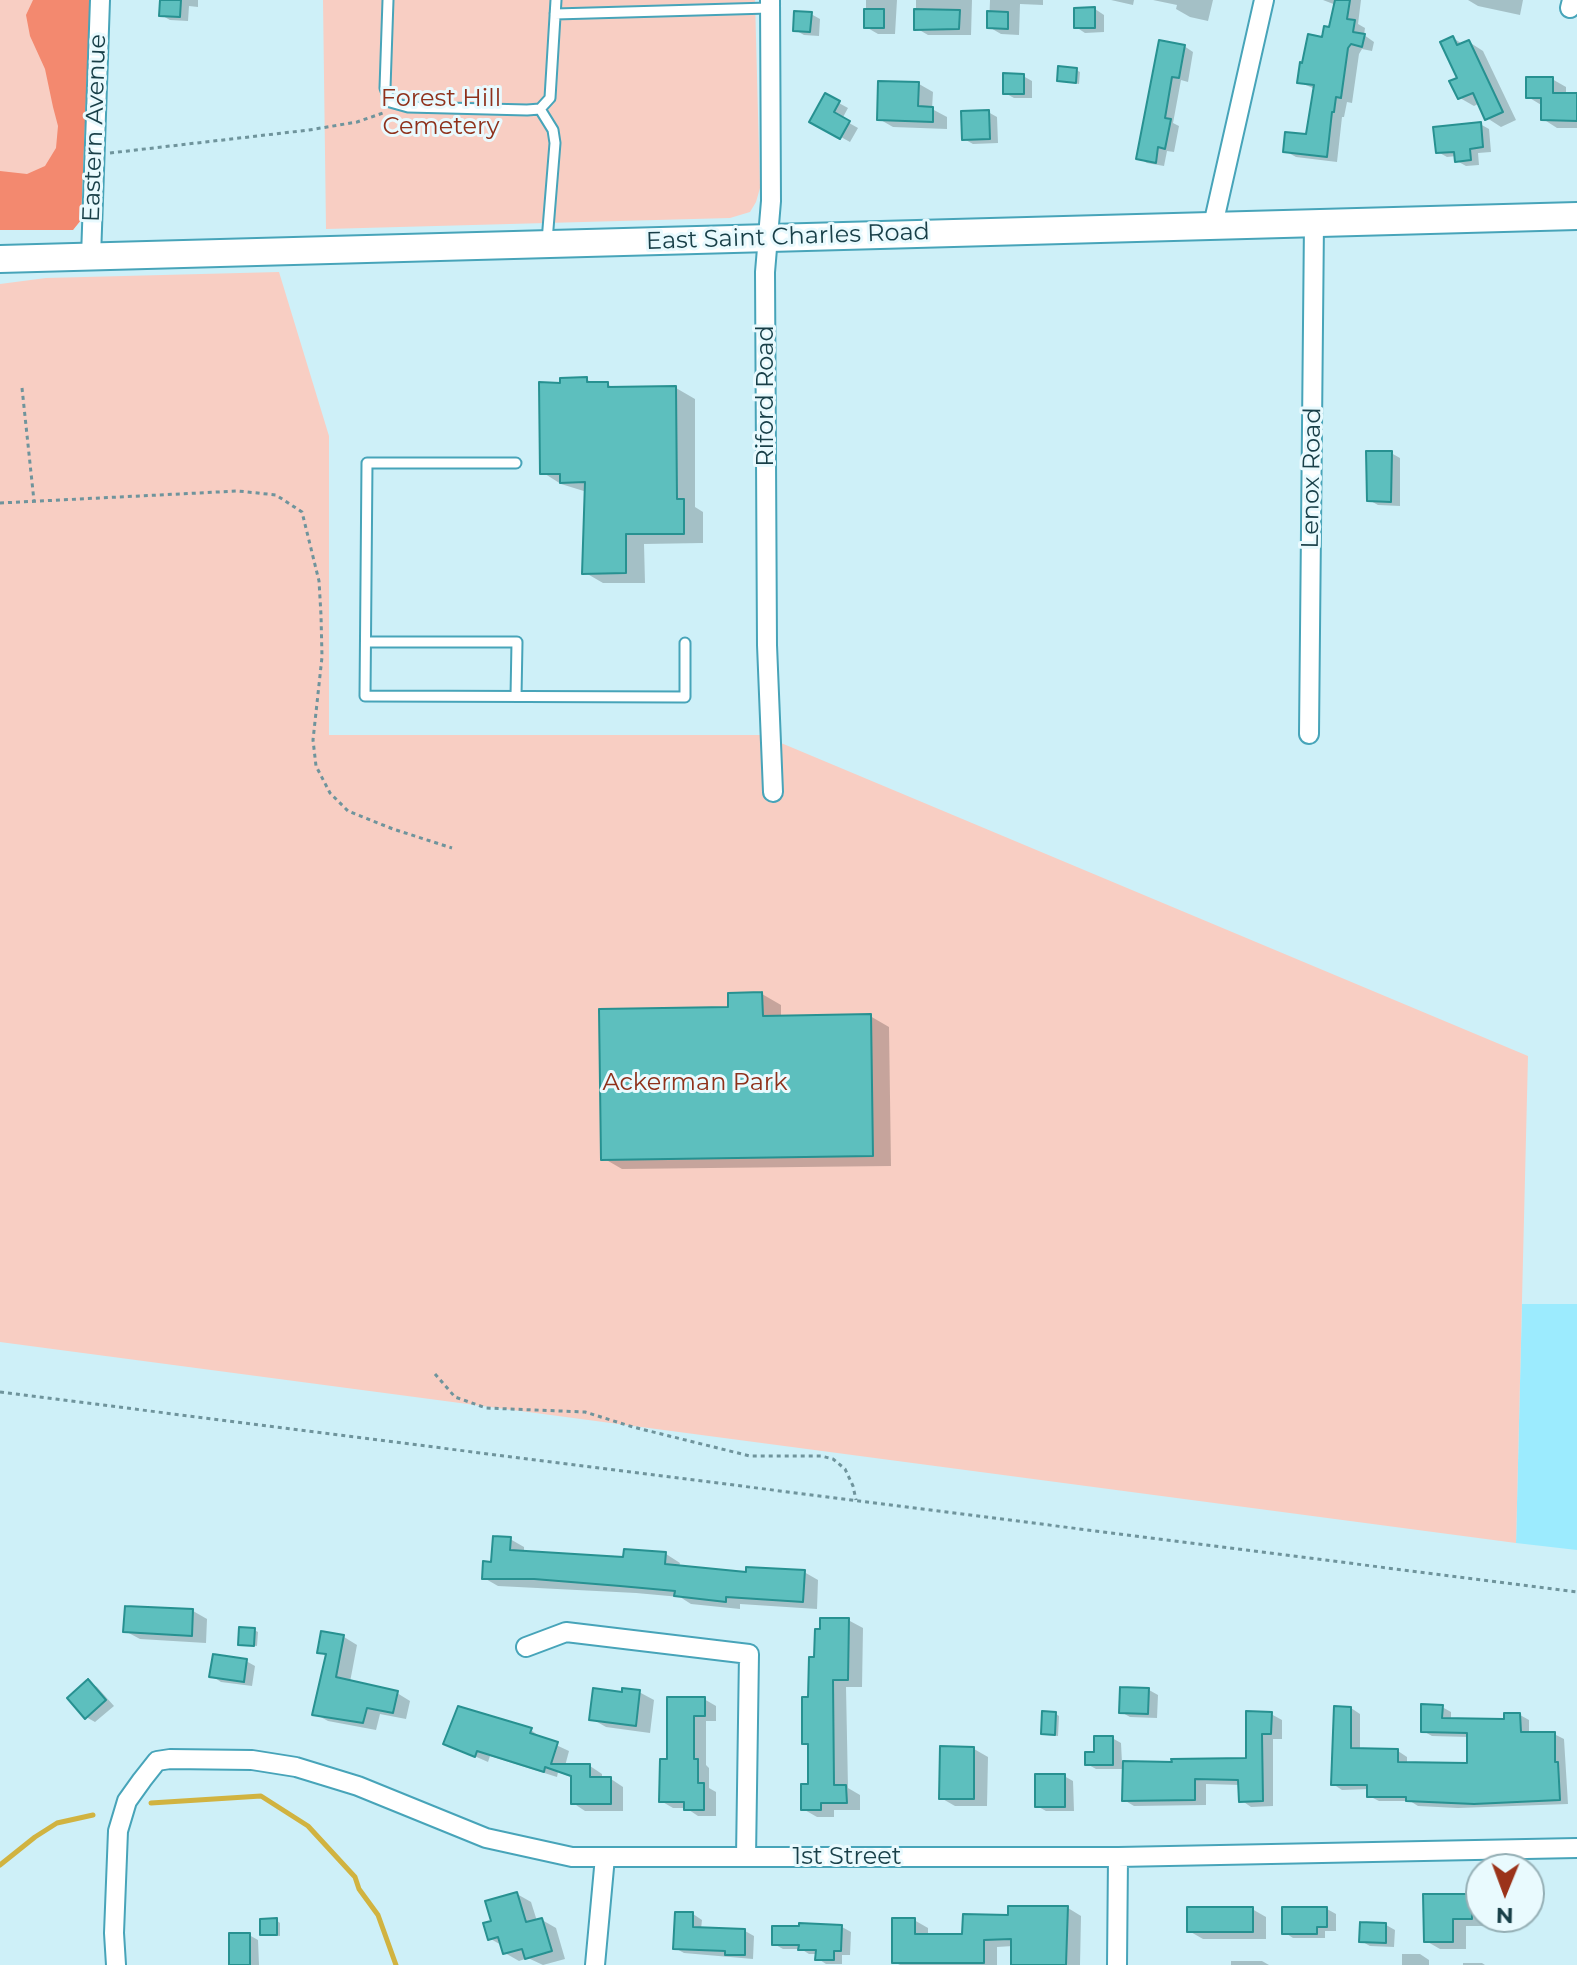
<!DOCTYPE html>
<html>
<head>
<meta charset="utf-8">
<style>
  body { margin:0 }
  #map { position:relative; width:1577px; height:1965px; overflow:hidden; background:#cef0f8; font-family:Montserrat,sans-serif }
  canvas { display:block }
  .north { position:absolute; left:1465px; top:1853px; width:80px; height:80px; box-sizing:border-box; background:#e9fafe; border:2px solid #95afb5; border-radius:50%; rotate:181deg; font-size:22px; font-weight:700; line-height:32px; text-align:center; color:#183f48 }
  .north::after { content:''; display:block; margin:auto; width:28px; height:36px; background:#9b331a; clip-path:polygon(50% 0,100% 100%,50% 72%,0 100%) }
</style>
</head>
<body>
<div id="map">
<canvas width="1577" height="1965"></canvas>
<div class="north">N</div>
</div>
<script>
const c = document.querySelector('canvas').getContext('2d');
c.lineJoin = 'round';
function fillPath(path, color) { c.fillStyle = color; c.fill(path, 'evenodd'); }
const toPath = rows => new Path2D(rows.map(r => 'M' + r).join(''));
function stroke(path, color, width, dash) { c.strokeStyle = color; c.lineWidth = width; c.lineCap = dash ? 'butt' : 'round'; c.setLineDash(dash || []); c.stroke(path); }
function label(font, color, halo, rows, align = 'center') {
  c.font = font + ' Montserrat,sans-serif'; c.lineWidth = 6; c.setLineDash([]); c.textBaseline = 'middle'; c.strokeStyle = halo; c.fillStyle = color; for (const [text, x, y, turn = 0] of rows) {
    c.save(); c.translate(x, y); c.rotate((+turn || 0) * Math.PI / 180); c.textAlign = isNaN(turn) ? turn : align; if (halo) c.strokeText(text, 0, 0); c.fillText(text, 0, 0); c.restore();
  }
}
const built = toPath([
  [1522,1304,1577,1304,1577,1550,1516,1543]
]);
const green = toPath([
  [0,0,87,0,81,220,73,230,0,230],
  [323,0,755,0,760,188,756,202,750,212,730,218,326,229],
  [279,272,329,436,329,735,762,735,1528,1056,1516,1543,0,1342,0,284,46,278]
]);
const forest = toPath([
  [33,0,90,0,81,220,73,230,0,230,0,171,27,174,45,166,56,148,58,126,53,107,45,69,30,36,26,15]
]);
const shadow = toPath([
  [162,0,198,0,198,7,189,6,188,21,170,20,161,15],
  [866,0,897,0,895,34,878,34,866,27],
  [916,0,972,0,971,35,928,35,916,28],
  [990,0,1043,0,1043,5,1020,4,1019,35,1001,34,989,27],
  [1111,0,1134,0,1133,5],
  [1153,0,1213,0,1208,21,1190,17,1176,9,1177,5],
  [1323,0,1361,0,1358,24,1365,28,1364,35,1374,42,1372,51,1362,49,1359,54,1352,103,1347,102,1344,117,1342,117,1337,162,1296,157,1285,151,1308,136,1315,89,1299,82,1331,30,1336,5],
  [1468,0,1523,0,1520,15,1478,6],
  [1095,9,1104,15,1104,32,1085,33,1076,27],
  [811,14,820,19,819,36,804,35,795,30],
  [1453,38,1464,45,1469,42,1483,51,1516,120,1501,127,1487,118,1480,103,1474,106,1460,98],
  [1184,46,1193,52,1188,82,1181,80,1173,123,1179,126,1174,152,1167,151,1164,166,1147,163,1138,158],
  [1076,70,1080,72,1079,84,1059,80],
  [1023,76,1032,81,1032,98,1014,98,1005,93],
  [1552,79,1566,87,1566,95,1577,95,1577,128,1557,128,1543,119,1543,106,1528,97],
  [919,84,933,92,932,109,947,117,947,129,893,127,879,119],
  [826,96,848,108,842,119,858,128,850,142,812,121],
  [988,112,997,117,998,143,973,144,964,139],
  [1480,124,1489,129,1491,152,1478,153,1479,165,1466,166,1457,161,1457,156,1447,157,1438,152],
  [586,379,594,384,607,384,616,389,676,388,695,399,695,507,703,512,703,543,644,544,645,583,603,583,584,572,587,492,561,484,542,472,562,385],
  [1391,453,1400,458,1400,506,1378,505,1369,500],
  [762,994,781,1005,781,1017,870,1016,889,1027,891,1166,622,1169,603,1158,730,1009],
  [510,1539,524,1547,524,1553,625,1559,666,1554,680,1563,679,1567,748,1574,804,1572,818,1580,817,1609,740,1604,740,1609,691,1604,680,1597,636,1593,498,1586,484,1578],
  [193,1611,207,1619,206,1643,140,1639,125,1631],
  [848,1620,863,1628,862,1687,846,1687,848,1788,860,1795,860,1810,834,1810,834,1817,817,1817,803,1809,810,1786,810,1746,804,1743,816,1659],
  [254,1630,258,1632,257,1646,240,1644],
  [323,1633,344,1637,357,1645,350,1682,397,1693,410,1701,406,1719,380,1714,376,1730,328,1721,315,1714,328,1657,319,1652],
  [246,1661,255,1666,252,1686,221,1682,212,1676],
  [89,1682,97,1687,114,1706,95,1722,86,1717],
  [1149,1690,1158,1695,1157,1718,1130,1717,1121,1712],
  [639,1692,654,1700,650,1733,606,1727,592,1719,623,1694],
  [669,1699,704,1699,716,1706,716,1721,706,1721,706,1765,709,1768,709,1788,716,1792,716,1816,698,1816,686,1808,673,1808,661,1801,669,1761],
  [1442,1707,1451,1712,1451,1720,1506,1721,1520,1715,1529,1720,1529,1734,1554,1734,1564,1739,1568,1804,1458,1808,1418,1806,1410,1801,1379,1801,1369,1796,1369,1789,1342,1790,1333,1784,1351,1708,1360,1714,1360,1751,1398,1751,1407,1757,1407,1764,1469,1765,1469,1737,1432,1736,1423,1731],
  [1056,1714,1059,1716,1058,1736,1047,1735,1043,1733],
  [1271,1714,1282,1720,1282,1739,1273,1739,1273,1806,1251,1807,1241,1800,1240,1785,1206,1784,1206,1805,1134,1806,1124,1800,1125,1769,1096,1769,1087,1764,1112,1738,1121,1743,1122,1763,1174,1764,1248,1760],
  [531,1730,543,1739,569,1751,565,1766,590,1766,602,1774,602,1779,611,1779,623,1787,623,1811,585,1811,573,1803,573,1778,558,1772,557,1777,490,1756,488,1762,445,1743],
  [974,1749,988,1757,987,1806,955,1806,941,1798],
  [1064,1776,1073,1781,1074,1811,1046,1811,1037,1806],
  [517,1894,531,1902,537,1921,542,1920,556,1928,565,1959,543,1965,528,1958,519,1961,505,1953,503,1946,489,1938,494,1922],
  [1471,1896,1481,1901,1481,1917,1486,1917,1486,1926,1466,1926,1466,1949,1440,1949,1426,1941],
  [1068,1908,1081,1916,1080,1965,1013,1965,1013,1946,997,1947,997,1965,900,1965,894,1962,914,1920,928,1928,928,1936,964,1936,1010,1917],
  [1252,1909,1266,1917,1266,1939,1203,1939,1189,1931],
  [1327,1909,1336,1914,1336,1931,1325,1931,1325,1938,1293,1938,1284,1932],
  [693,1914,702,1920,701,1929,745,1931,754,1936,753,1959,684,1953,675,1948],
  [276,1920,280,1923,280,1936,262,1934],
  [1386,1925,1395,1930,1394,1947,1370,1946,1361,1941],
  [842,1927,851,1932,850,1955,842,1955,842,1964,826,1964,817,1958,817,1954,809,1954,801,1949,783,1949,774,1944],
  [249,1935,258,1940,259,1965,231,1965],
  [1402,1954,1420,1954,1429,1960,1429,1965,1402,1965],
  [1231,1961,1262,1961,1269,1965,1231,1965],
  [1463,1963,1482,1963,1485,1965,1463,1965]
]);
const stream = toPath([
  [151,1803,261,1796,308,1826,355,1877,359,1889,378,1915,396,1965],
  [0,1865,35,1837,57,1823,93,1815]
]);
const building = toPath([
  [160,0,181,0,180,17,159,16,160,0],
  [1335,0,1350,0,1347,19,1355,20,1353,32,1365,34,1362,47,1351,44,1348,48,1341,98,1336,97,1334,112,1332,112,1327,157,1283,152,1285,132,1306,134,1314,85,1297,83,1300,62,1302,63,1308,34,1322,37,1324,26,1329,27,1335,0],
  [1095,7,1095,28,1074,28,1074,8,1095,7],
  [864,9,884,9,884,28,864,28,864,9],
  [914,9,960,10,959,29,914,30,914,9],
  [794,11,812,12,810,32,793,31,794,11],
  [987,11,1008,12,1008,29,987,28,987,11],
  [1453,36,1457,45,1469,40,1503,112,1485,120,1473,93,1458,99,1449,81,1457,78,1440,42,1453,36],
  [1159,40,1185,45,1179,78,1172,77,1165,118,1171,119,1165,149,1158,147,1156,163,1136,159,1159,40],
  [1058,66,1077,68,1076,83,1057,81,1058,66],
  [1003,73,1024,74,1024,94,1003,94,1003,73],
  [1526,77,1553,77,1553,93,1577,93,1577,121,1541,120,1541,98,1526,98,1526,77],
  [878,81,919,82,918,106,933,107,933,122,877,120,878,81],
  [825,93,840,101,834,112,850,121,840,139,809,122,825,93],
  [989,110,990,139,962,140,961,111,989,110],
  [1481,122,1483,147,1470,149,1471,160,1455,162,1454,152,1436,153,1433,127,1481,122],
  [587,377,587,382,608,382,608,387,676,386,677,499,684,499,684,534,626,534,626,573,582,574,585,482,560,483,560,474,540,474,539,382,560,383,560,378,587,377],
  [1366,451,1392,451,1391,502,1367,501,1366,451],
  [762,992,763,1016,871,1014,873,1156,601,1160,599,1009,728,1007,728,993,762,992],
  [493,1536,511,1537,510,1550,623,1557,624,1549,666,1552,665,1564,746,1572,746,1567,805,1570,803,1602,726,1597,726,1602,674,1596,675,1591,620,1586,534,1579,482,1579,483,1561,491,1562,493,1536],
  [125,1606,193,1609,192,1636,123,1632,125,1606],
  [820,1618,849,1618,848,1680,833,1680,834,1785,846,1785,847,1803,821,1803,821,1810,801,1810,801,1784,808,1784,808,1744,802,1744,802,1697,808,1697,809,1657,814,1657,815,1629,820,1629,820,1618],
  [239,1627,255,1628,254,1646,238,1645,239,1627],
  [321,1631,344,1635,336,1677,398,1691,393,1713,367,1708,363,1723,312,1715,326,1654,317,1653,321,1631],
  [213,1654,247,1659,244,1682,209,1677,213,1654],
  [88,1679,106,1700,85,1719,67,1698,88,1679],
  [1120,1687,1149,1688,1148,1714,1119,1713,1120,1687],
  [593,1688,622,1692,622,1688,640,1690,636,1726,589,1720,593,1688],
  [667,1697,705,1697,705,1716,694,1716,694,1759,698,1759,698,1783,704,1783,704,1810,684,1810,684,1802,659,1802,660,1759,667,1759,667,1697],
  [1421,1704,1443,1705,1442,1718,1504,1719,1504,1713,1520,1713,1521,1732,1555,1732,1555,1762,1558,1762,1560,1800,1474,1804,1406,1801,1406,1797,1367,1797,1367,1785,1331,1785,1334,1706,1351,1707,1351,1748,1398,1749,1398,1762,1467,1763,1467,1733,1421,1732,1421,1704],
  [458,1706,532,1728,530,1733,558,1742,551,1764,590,1764,590,1777,611,1777,611,1804,571,1804,571,1776,545,1767,544,1772,477,1751,475,1757,443,1744,458,1706],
  [1042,1711,1056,1712,1055,1735,1041,1734,1042,1711],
  [1246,1711,1272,1712,1271,1734,1262,1734,1263,1801,1239,1802,1238,1780,1195,1779,1195,1800,1122,1801,1123,1761,1172,1762,1171,1759,1246,1758,1246,1711],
  [1094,1736,1113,1736,1113,1765,1085,1765,1085,1752,1094,1752,1094,1736],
  [940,1746,974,1747,974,1799,939,1799,940,1746],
  [1035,1774,1065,1774,1065,1807,1035,1807,1035,1774],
  [517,1892,526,1922,542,1918,552,1951,525,1959,522,1949,503,1954,498,1937,488,1940,483,1923,491,1921,485,1901,517,1892],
  [1423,1894,1472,1894,1472,1919,1453,1919,1453,1942,1424,1942,1423,1894],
  [1008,1906,1068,1906,1066,1965,1011,1965,1011,1939,984,1940,984,1963,892,1963,892,1918,915,1918,915,1934,962,1934,963,1914,1008,1915,1008,1906],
  [1187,1907,1253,1907,1253,1932,1187,1932,1187,1907],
  [1282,1907,1327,1907,1327,1927,1317,1927,1317,1934,1282,1934,1282,1907],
  [675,1912,693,1912,693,1927,745,1929,745,1955,725,1955,725,1951,673,1949,675,1912],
  [277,1918,277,1935,260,1935,260,1919,277,1918],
  [1360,1922,1386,1923,1386,1943,1359,1942,1360,1922],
  [799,1923,842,1925,841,1951,834,1951,834,1960,815,1960,816,1950,798,1950,799,1945,772,1945,772,1926,799,1926,799,1923],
  [229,1933,250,1933,250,1965,229,1965,229,1933]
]);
const path = toPath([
  [110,153,309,130,357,122,383,113],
  [22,388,34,501],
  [0,503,238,491,276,495,302,512,319,581,321,615,322,657,313,740,316,766,330,793,348,811,393,829,452,848],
  [435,1374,455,1397,486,1408,585,1412,633,1427,750,1456,821,1456,833,1459,845,1469,853,1486,856,1500],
  [0,1392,1577,1592]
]);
const service = toPath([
  [388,0,385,88,390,102,408,107,527,110,540,109,550,98,556,0],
  [555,14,769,8],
  [540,109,553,130,555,143,547,241],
  [516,463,367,463,365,696,685,697,685,643],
  [366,642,517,642,516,696]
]);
const minor = toPath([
  [770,0,771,201,765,272,767,645,773,792],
  [1570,8,1572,0],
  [1213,225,1264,0],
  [91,257,100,0],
  [1309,734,1314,222],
  [526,1647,566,1632,749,1654,746,1857],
  [116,1965,114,1933,118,1831,127,1801,142,1780,157,1761,170,1759,252,1760,296,1767,358,1786,486,1838,572,1857,1118,1857,1577,1848],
  [595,1965,605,1857],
  [1117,1965,1118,1857]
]);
const secondary = toPath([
  [0,259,1577,216]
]);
const parkNames = [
  ["Forest Hill",441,99],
  ["Cemetery",441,127],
  ["Ackerman Park",695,1083]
];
const streetNames = [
  ["Eastern Avenue",95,128,-88],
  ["East Saint Charles Road",788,237,-2],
  ["Riford Road",766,396,-90],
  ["Lenox Road",1312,478,-89],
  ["1st Street",847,1857]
];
fillPath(built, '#9cebfe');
fillPath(green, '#f8cec3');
fillPath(forest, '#f3896f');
fillPath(shadow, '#0003');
stroke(stream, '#d1b340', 5);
fillPath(building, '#5dbfbe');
stroke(building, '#279191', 2);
stroke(service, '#47a4b9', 13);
stroke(minor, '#47a4b9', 22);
stroke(secondary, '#47a4b9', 30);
stroke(path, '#6f949c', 3, [4, 4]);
stroke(service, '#fff', 9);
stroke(minor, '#fff', 18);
stroke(secondary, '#fff', 26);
label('24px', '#8f311b', '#e9fafe', parkNames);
label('24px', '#183f48', '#e9fafe', streetNames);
</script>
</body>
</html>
